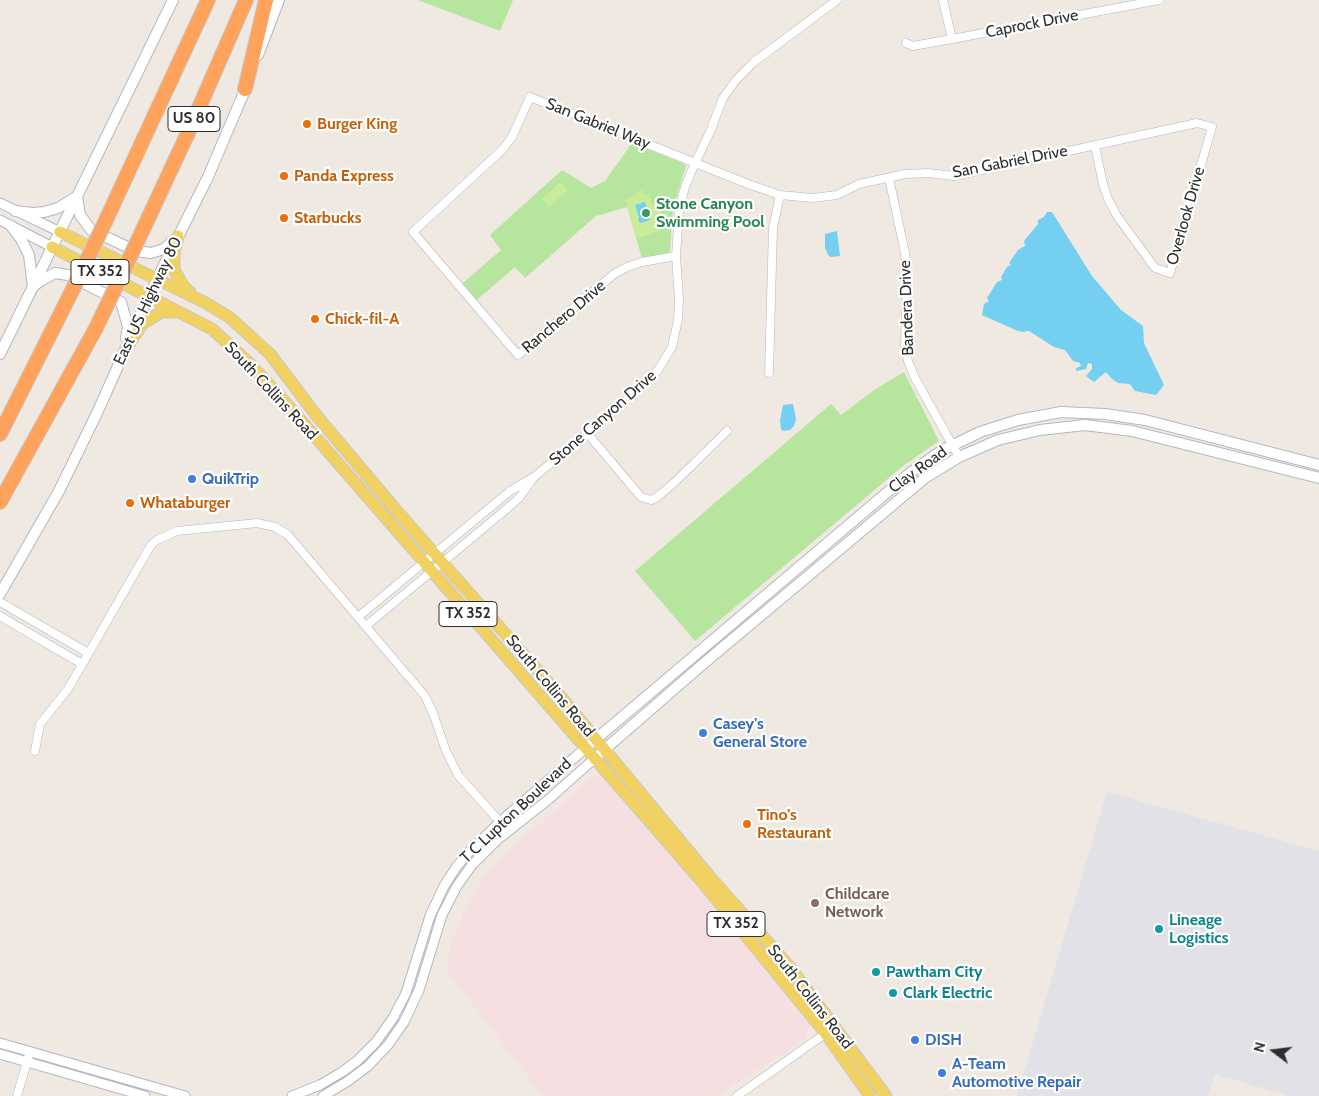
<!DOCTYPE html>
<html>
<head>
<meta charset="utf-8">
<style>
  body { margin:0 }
  #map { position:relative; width:1319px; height:1096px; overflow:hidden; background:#efe9e1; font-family:Cabin,sans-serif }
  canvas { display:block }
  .north { position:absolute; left:1249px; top:1026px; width:50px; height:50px; -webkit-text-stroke:4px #fff; paint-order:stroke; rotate:285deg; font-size:14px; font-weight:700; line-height:20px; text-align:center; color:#2e2e2e }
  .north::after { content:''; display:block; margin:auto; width:18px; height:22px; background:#2e2e2e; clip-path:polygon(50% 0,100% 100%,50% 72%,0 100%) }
</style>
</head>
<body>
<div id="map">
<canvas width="1319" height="1096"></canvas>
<div class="north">N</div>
</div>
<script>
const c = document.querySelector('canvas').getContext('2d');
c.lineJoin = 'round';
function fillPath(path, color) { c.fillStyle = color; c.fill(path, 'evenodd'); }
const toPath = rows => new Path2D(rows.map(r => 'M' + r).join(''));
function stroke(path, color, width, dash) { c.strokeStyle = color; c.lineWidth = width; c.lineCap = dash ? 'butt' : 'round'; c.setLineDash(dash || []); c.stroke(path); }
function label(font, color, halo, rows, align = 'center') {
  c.font = font + ' Cabin,sans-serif'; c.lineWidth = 4.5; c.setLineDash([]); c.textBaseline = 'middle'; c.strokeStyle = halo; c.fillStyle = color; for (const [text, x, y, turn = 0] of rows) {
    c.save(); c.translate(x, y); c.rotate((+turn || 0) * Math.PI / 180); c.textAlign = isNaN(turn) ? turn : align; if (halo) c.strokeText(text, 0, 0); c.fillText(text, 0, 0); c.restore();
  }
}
const industrial = toPath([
  [1107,792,1319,851,1319,1096,1288,1096,1215,1074,1208,1096,1017,1096]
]);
const medical = toPath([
  [595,774,604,780,708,899,810,1026,805,1039,716,1096,543,1096,446,969,453,939,466,907,483,879,512,849]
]);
const green = toPath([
  [418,0,513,0,500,31],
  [632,143,682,163,686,166,673,208,670,251,668,253,642,258,627,207,596,216,525,278,515,267,477,300,462,284,501,250,490,235,562,170,591,188,605,181],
  [904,372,939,441,903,466,695,641,635,571,831,404,841,415,874,390]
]);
const pitch = toPath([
  [560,182,568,190,549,207,542,199],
  [643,190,644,195,649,194,652,205,659,203,664,220,658,222,660,231,637,238,625,200,633,197,632,194]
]);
const water = toPath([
  [645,202,650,220,641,223,638,221,639,217,635,205],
  [1047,212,1052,212,1092,276,1121,310,1143,326,1144,343,1164,385,1156,395,1135,391,1130,384,1118,383,1112,379,1106,372,1094,382,1086,376,1092,369,1092,364,1088,363,1086,369,1076,371,1076,368,1081,366,1080,363,1073,361,1065,350,1054,347,1029,331,1023,332,1018,331,982,315,984,304,989,301,987,298,997,282,1002,280,1001,277,1007,267,1011,265,1009,263,1018,250,1025,246,1024,241,1038,224,1038,220,1044,217],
  [837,231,840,256,831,257,828,255,825,248,825,234],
  [793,404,796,419,794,426,790,430,783,431,781,429,780,421,783,405]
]);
const minor = toPath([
  [943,0,952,39],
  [906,43,913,46,952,39,1159,0],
  [889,178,905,253,907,273,905,346,908,361,915,378,959,457],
  [676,256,642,262,627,267,614,274,518,355,413,232,502,150,512,137,530,97,748,184,780,195,813,198,837,195,859,184,905,174,928,173,954,176,1197,123,1212,127,1170,273,1155,268,1117,216,1108,199,1103,184,1095,146],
  [769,373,773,228,780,195],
  [587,433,641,497,651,500,656,498,675,482,727,431],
  [0,602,88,653],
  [0,616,82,664],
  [358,617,510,491,534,477,620,406,658,370,672,347,678,320,679,299,676,256,679,210,685,187,695,163,710,132,723,98,736,80,754,62,837,0],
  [366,626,503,512,519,498,533,478],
  [35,751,40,724,68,689,151,545,157,540,177,531,257,523,275,527,288,535,425,696,433,713,446,751,458,775,500,822],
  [17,1096,30,1052],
  [737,1096,829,1031]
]);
const tertiary = toPath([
  [0,203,60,232],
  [0,220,52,247],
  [0,1043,185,1096],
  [0,1054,145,1096],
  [292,1096,320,1085,342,1072,357,1061,376,1042,393,1018,406,993,430,916,444,886,457,866,469,852,500,822,596,739],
  [323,1096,348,1081,368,1066,388,1045,404,1022,419,990,442,915,457,886,472,865,497,840,549,799,604,750]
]);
const secondary = toPath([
  [258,55,279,0],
  [77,197,80,215,91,230,136,251,151,253,164,249,174,240],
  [15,211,33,213,44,212,58,208,76,197],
  [11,226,21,239,29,255,33,287],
  [35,285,42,280,55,273,68,275,121,302,128,327,126,338],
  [132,333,157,279,208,177,248,83],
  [0,354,173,0],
  [0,594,59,491,97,413,127,346],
  [596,739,910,473,941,451,980,432,1018,420,1061,412,1105,414,1145,420,1319,465],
  [604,750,703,664,925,478,959,457,998,440,1040,430,1085,425,1132,431,1319,478]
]);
const primary = toPath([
  [60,232,204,302,229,317,270,354,316,415,396,510,561,697,710,877,789,966,886,1096],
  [178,236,174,253,174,270,184,287,190,292],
  [52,247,212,329,247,361,278,394,703,883,826,1034,870,1096],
  [124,352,143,323,162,312,176,312]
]);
const motorway = toPath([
  [245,89,266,0],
  [106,220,208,0],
  [139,238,188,133,246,0],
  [0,434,73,289],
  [0,502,96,328]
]);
const motorwayBridge = toPath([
  [73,289,106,220],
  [96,328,139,238]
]);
const markers = [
  [307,124,5,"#e8710a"],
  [284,176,5,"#e8710a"],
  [646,213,5,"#2e9e5b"],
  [284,218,5,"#e8710a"],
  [315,319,5,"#e8710a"],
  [192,479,5,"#3f7fe0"],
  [130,503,5,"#e8710a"],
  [703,733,5,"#3f7fe0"],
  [747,824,5,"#e8710a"],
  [815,903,5,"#8d6e63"],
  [1159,929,5,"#0f9aa8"],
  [876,972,5,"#0f9aa8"],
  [893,993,5,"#0f9aa8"],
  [915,1040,5,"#3f7fe0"],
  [942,1073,5,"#3f7fe0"]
];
const shields = [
  [194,119,52],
  [100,272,58],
  [468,614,58],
  [736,924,58]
];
const shieldNames = [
  ["US 80",194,119],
  ["TX 352",100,272],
  ["TX 352",468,614],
  ["TX 352",736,924]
];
const streetNames = [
  ["Caprock Drive",1032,24,-11],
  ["San Gabriel Way",598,124,22],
  ["San Gabriel Drive",1010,162,-11],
  ["Overlook Drive",1186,216,-74],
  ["East US Highway 80",148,301,-65],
  ["Bandera Drive",907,308,-92],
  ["Ranchero Drive",564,317,-40],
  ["South Collins Road",271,391,47],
  ["Stone Canyon Drive",603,418,-41],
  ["Clay Road",918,470,-36],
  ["South Collins Road",550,686,50],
  ["T C Lupton Boulevard",516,811,-43],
  ["South Collins Road",810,997,52]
];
const foodNames = [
  ["Burger King",317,124],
  ["Panda Express",294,176],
  ["Starbucks",294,218],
  ["Chick-fil-A",325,319],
  ["Whataburger",140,503],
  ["Tino's",757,815],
  ["Restaurant",757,833]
];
const leisureNames = [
  ["Stone Canyon",656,204],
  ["Swimming Pool",656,222]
];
const shopNames = [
  ["QuikTrip",202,479],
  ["Casey's",713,724],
  ["General Store",713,742],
  ["DISH",925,1040],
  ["A-Team",952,1064],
  ["Automotive Repair",952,1082]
];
const educationNames = [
  ["Childcare",825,894],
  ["Network",825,912]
];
const cultureNames = [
  ["Lineage",1169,920],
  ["Logistics",1169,938],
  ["Pawtham City",886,972],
  ["Clark Electric",903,993]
];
fillPath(industrial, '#e3e1e8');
fillPath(medical, '#f5dfe0');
fillPath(green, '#b6e59e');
fillPath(pitch, '#c9ec9a');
fillPath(water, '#75cff0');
stroke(minor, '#b4b7c1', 9);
stroke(tertiary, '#b4b7c1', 11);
stroke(secondary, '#b4b7c1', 12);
stroke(primary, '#c9c9c9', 13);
stroke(motorway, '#c9c9c9', 16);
stroke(minor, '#fff', 8);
stroke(tertiary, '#fff', 9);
stroke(secondary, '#fff', 10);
stroke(primary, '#f2d163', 11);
stroke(motorway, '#ffa35c', 14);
stroke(motorwayBridge, '#c9c9c9', 16, []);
stroke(motorwayBridge, '#ffa35c', 14);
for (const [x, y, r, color] of markers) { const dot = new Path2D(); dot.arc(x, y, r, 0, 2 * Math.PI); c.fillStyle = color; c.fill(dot); stroke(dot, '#fff', 2); }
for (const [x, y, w] of shields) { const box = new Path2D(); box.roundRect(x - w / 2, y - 12.5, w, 25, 4); c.fillStyle = '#fff'; c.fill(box); stroke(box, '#2e2e2e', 1); }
label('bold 15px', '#2e2e2e', null, shieldNames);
label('16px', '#2e2e2e', '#fff', streetNames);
label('bold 16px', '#c56008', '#fff', foodNames, 'left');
label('bold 16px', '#27864d', '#fff', leisureNames, 'left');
label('bold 16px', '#366cbe', '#fff', shopNames, 'left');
label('bold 16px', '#785e54', '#fff', educationNames, 'left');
label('bold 16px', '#0d838f', '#fff', cultureNames, 'left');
</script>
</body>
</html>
